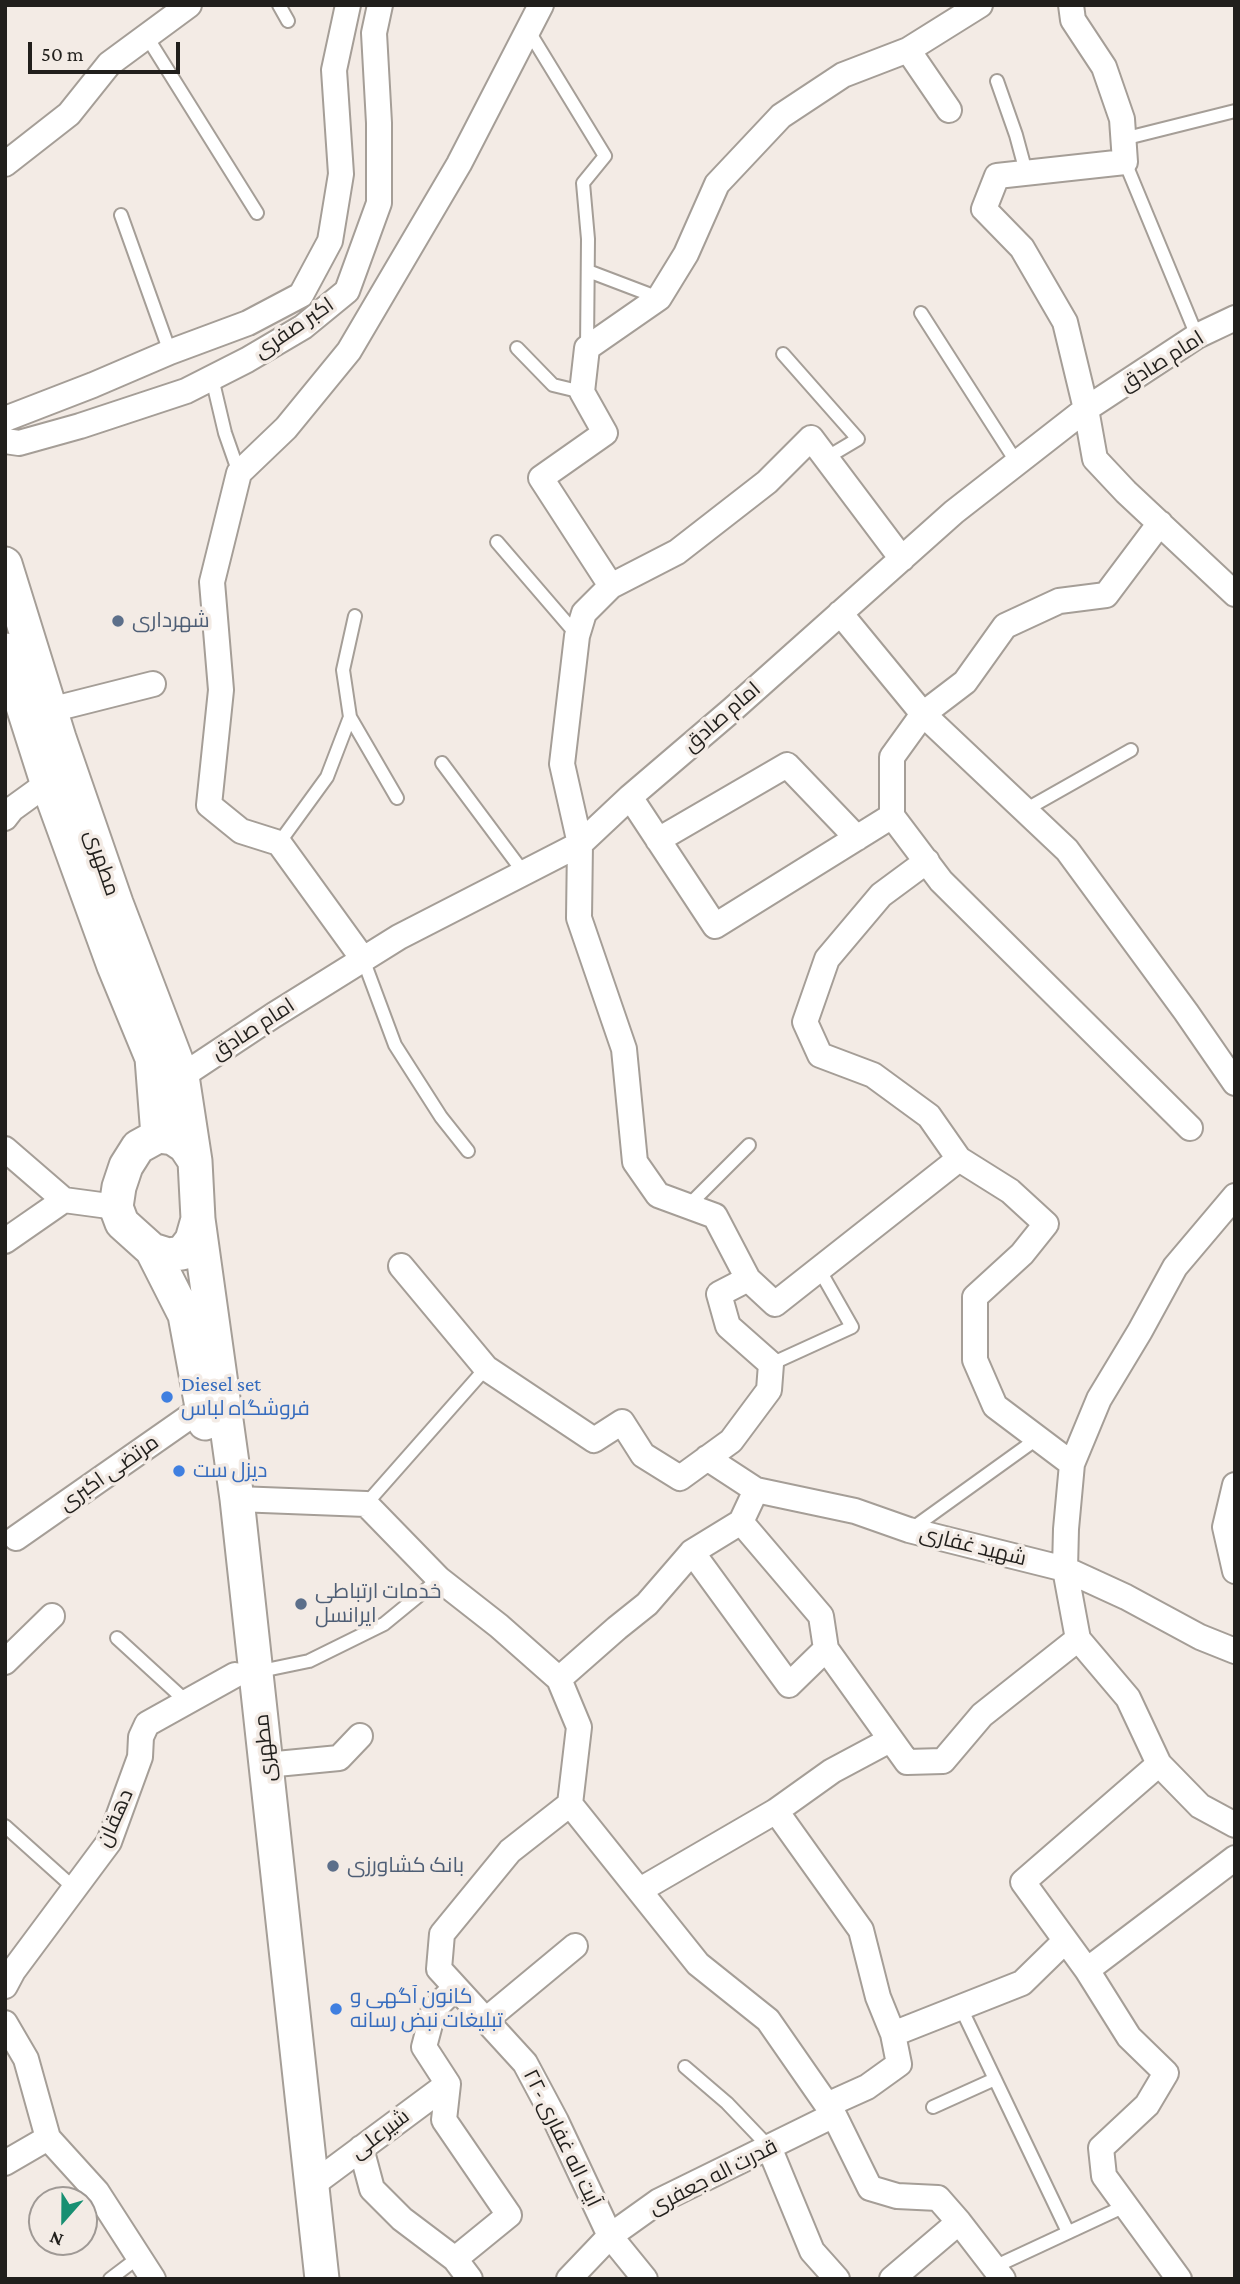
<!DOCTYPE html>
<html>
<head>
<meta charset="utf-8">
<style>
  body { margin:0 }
  #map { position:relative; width:1240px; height:2284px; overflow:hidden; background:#f3ebe5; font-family:"Crimson Pro",serif }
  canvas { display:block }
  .frame { position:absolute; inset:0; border:7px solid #211f1c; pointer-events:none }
  .north { position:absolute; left:28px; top:2186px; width:70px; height:70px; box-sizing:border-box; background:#f3ebe5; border:2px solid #9f9995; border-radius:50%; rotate:201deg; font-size:19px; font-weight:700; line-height:28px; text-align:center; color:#211f1c }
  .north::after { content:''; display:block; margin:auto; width:24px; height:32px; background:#188f72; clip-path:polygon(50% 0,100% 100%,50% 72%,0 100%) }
  .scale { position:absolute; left:28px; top:42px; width:152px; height:32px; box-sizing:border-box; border:4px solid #211f1c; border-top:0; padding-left:9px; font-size:21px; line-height:24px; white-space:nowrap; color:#211f1c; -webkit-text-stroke:5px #f3ebe5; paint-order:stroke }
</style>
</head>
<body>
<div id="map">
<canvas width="1240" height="2284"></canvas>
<div class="frame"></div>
<div class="north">N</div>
<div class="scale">50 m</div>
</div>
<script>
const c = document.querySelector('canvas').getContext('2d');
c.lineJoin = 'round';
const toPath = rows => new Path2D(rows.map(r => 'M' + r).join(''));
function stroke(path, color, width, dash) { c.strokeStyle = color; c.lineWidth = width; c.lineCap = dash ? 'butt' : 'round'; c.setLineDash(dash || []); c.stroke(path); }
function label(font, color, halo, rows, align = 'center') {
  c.font = font + ' "Crimson Pro",Cairo,serif'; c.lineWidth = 7; c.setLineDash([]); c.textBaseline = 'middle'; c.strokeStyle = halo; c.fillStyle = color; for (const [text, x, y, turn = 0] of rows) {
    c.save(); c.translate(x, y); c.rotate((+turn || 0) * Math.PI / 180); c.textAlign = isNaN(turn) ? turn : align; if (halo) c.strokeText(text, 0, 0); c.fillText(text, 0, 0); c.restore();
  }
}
const lane = toPath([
  [279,5,288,21],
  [528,30,605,156,583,183,588,239,587,348],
  [147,37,257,213],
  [997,81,1016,135,1026,172],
  [1123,139,1235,111],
  [1125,162,1197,336],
  [121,215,170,352],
  [588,271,659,298],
  [921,313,1017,463],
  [517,348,553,385,582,392],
  [783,354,858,439,826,458],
  [212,378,225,433,239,473],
  [497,542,577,635],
  [350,717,397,798],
  [442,763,524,873],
  [1025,810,1131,750],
  [279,843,327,777,350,717,343,670,355,616],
  [363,959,395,1045,441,1117,468,1151],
  [688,1206,749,1145],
  [771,1364,852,1327,819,1269],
  [366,1504,486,1368],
  [910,1530,1038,1438],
  [117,1638,188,1703],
  [256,1672,309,1661,384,1624,439,1579],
  [5,1826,74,1888],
  [961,2008,1068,2232],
  [685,2067,727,2103,769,2147],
  [933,2107,995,2079],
  [994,2267,1125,2206],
  [110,2279,139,2257]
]);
const street = toPath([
  [1071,5,1073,20,1104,67,1122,119,1125,162,997,176,984,209,1022,248,1065,322,1086,409,1095,459,1126,492,1235,594],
  [908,50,949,110],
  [5,164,69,114,109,64,189,5],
  [5,419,93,385,170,352,248,323,301,295,330,241,341,174,334,70,348,5],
  [5,441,19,443,80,426,186,391,247,360,303,327,347,291,379,203,379,123,374,33,380,5],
  [1160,523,1106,595,1059,601,1005,626,965,682,923,714,892,757,892,816,941,881,1190,1128],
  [902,559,811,438,767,482,677,552,611,586,584,613,577,636,562,764,580,844,579,918,624,1049,635,1162,658,1195,715,1216,748,1279,775,1304,959,1159],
  [611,586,541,478,605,433,582,392,587,348,659,298,686,254,717,184,781,116,843,75,908,50,980,5],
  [840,613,923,714,1067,850,1186,1012,1235,1083],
  [50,710,153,684],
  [630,797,715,926,892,816],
  [5,818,12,809,59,775],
  [658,840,787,765,857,838],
  [927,861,881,895,827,959,805,1022,820,1055,873,1075,929,1116,959,1159,1010,1191,1046,1224,1022,1254,975,1297,975,1360,995,1406,1072,1464],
  [363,959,279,843,241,831,209,805,221,690,212,582,239,473,286,428,349,351,459,164,541,5],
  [182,1076,274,1015,399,937,580,844,630,797,733,709,954,512,1086,409,1197,336,1235,318],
  [5,1149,64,1200,116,1207],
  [1235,1196,1175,1267,1140,1331,1099,1399,1072,1464,1066,1529,1065,1569,1078,1639,1128,1698,1159,1764,1200,1806,1235,1825],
  [5,1241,64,1200],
  [401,1266,486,1368,594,1440,622,1422,643,1455,680,1478,731,1441,769,1390,771,1364,728,1326,719,1294,748,1279],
  [707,1458,756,1490,855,1511,909,1530,1065,1569,1126,1597,1200,1637,1235,1651],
  [1235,1485,1225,1527,1235,1571],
  [237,1499,366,1504,439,1579,499,1626,559,1679,579,1727,570,1804,510,1851,442,1934,439,1969,525,2063,556,2121,610,2236,645,2279],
  [741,1522,821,1616,826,1649,907,1762,943,1761,982,1715,1078,1639],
  [16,1538,202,1408],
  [692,1552,789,1685,826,1649],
  [5,1662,52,1616],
  [559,1679,617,1628,647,1604,692,1552,741,1522,756,1490],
  [1159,1764,1023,1882,1087,1970,1129,2037,1166,2073,1147,2105,1101,2148,1104,2176,1179,2279],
  [266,1765,339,1758,360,1736],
  [570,1804,698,1964,768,2020,834,2115,870,2188,897,2196,938,2198,959,2222],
  [776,1811,861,1930,878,1997,893,2034,899,2064,867,2087,827,2105],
  [640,1890,776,1811,832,1771,890,1740],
  [1087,1970,1235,1858],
  [5,1986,13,1971,109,1842,140,1757,141,1737,147,1724,235,1675],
  [487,2019,575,1946],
  [5,2023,26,2059,48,2138,97,2192,153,2279],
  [893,2034,1022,1983,1065,1941],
  [769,2147,812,2251,837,2279],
  [361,2148,372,2189,402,2219,455,2259,470,2279],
  [5,2163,48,2138],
  [312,2185,448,2084],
  [455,2259,509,2215,444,2120,448,2084,424,2047,434,2009,455,1988],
  [569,2279,610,2236,659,2201,834,2115],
  [892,2279,959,2222,1003,2279]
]);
const secondary = toPath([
  [5,564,59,738,116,903,182,1076,195,1161,198,1219,192,1240,182,1253,168,1255,152,1250,122,1223,116,1207,119,1187,126,1166,138,1147,158,1136,173,1138,185,1146,195,1161],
  [5,650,47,782,114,966,152,1058,158,1136],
  [198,1219,237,1499,322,2279],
  [152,1250,185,1315,205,1423]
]);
const markers = [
  [118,621,7,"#5c6f8a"],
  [167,1397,7,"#3f7fe0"],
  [179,1471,7,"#3f7fe0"],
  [301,1604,7,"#5c6f8a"],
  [333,1866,7,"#5c6f8a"],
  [336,2009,7,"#3f7fe0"]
];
const streetNames = [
  ["اکبر صفری",294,328,-34],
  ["امام صادق",1162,361,-32],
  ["امام صادق",722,717,-41],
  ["مطهری",102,863,71],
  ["امام صادق",253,1029,-33],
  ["مرتضی اکبری",109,1473,-35],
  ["شهید غفاری",973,1546,14],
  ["مطهری",265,1748,-96],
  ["دهقان",115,1818,-66],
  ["شیرعلی",380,2134,-37],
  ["۲۲- آیت اله غفاری",562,2138,64],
  ["قدرت اله جعفری",713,2177,-27]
];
const serviceNames = [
  ["شهرداری",132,621],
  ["خدمات ارتباطی",315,1592],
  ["ایرانسل",315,1616],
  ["بانک کشاورزی",347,1866]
];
const shopNames = [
  ["Diesel set",181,1385],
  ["فروشگاه لباس",181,1409],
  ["دیزل ست",193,1471],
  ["کانون آگهی و",350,1997],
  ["تبلیغات نبض رسانه",350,2021]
];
stroke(lane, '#a59e97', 16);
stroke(street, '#a59e97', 28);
stroke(secondary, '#a59e97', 37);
stroke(lane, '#fff', 12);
stroke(street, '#fff', 24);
stroke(secondary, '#fff', 33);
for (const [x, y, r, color] of markers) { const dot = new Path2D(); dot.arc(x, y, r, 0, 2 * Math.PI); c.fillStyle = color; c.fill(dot); stroke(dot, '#f3ebe5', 2.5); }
label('21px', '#211f1c', '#f3ebe5', streetNames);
label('21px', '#4e5e75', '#f3ebe5', serviceNames, 'left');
label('21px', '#366cbe', '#f3ebe5', shopNames, 'left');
</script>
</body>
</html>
